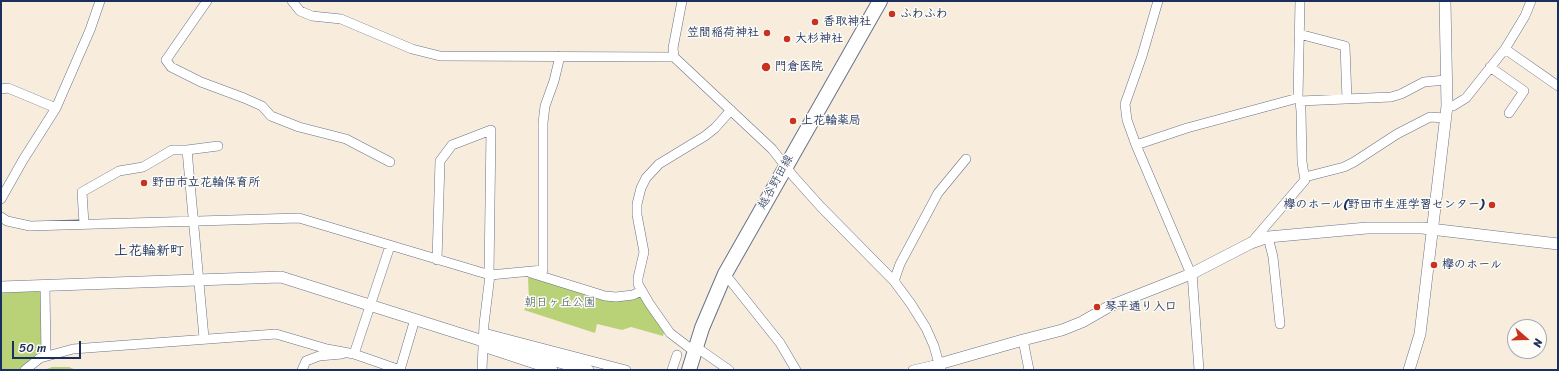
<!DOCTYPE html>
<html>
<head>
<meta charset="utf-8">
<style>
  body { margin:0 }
  #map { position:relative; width:1559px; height:371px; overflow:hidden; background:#f8eddc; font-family:Sriracha,sans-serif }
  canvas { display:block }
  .frame { position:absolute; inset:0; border:2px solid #1b2f5e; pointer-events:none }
  .north { position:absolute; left:1507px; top:319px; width:40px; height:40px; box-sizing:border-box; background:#fdfcf7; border:1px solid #a3aaba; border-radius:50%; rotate:110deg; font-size:11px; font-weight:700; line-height:16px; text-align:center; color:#1b2f5e }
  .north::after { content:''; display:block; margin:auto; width:14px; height:18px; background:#c8321e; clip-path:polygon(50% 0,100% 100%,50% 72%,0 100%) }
  .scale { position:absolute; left:12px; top:341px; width:69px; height:18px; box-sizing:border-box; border:2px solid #1b2f5e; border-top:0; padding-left:5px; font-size:12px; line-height:14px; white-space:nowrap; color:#1b2f5e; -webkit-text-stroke:3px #fdfcf7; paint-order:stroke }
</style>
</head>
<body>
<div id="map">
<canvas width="1559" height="371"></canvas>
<div class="frame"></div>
<div class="north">N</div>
<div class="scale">50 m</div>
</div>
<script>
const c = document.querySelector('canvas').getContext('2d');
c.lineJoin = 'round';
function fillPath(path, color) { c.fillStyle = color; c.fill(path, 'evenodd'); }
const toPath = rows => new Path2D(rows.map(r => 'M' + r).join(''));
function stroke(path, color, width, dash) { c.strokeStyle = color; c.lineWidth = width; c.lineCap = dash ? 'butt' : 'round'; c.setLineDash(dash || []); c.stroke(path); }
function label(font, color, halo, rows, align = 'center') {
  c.font = font + ' Sriracha,"Klee One",sans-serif'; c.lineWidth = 3; c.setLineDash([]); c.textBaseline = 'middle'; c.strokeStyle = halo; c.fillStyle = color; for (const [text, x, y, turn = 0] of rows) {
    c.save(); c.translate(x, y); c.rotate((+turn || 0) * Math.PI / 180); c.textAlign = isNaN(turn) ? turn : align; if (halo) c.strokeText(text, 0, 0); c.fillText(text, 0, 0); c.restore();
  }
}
const green = toPath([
  [528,277,561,285,641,298,664,332,663,336,631,327,622,330,597,324,595,333,524,310,529,303],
  [37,290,41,293,41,350,19,370,1,370,1,293],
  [52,367,69,367,76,370,44,370]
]);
const minor = toPath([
  [207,1,166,60,171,67,201,82,244,98,262,106,271,116,299,127,346,139,390,162],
  [292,1,300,11,312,16,341,19,412,49,440,56,674,57,772,149,794,177,821,207,894,281,911,304,926,328,934,346,939,364,913,370],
  [1158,1,1142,56,1125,104,1127,120,1136,145,1191,274],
  [1299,34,1345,46,1347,99],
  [1505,49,1558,86],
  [674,57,673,48,682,1],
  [1490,67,1524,91,1509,113],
  [1,89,8,88,56,108],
  [1300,101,1391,97,1401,94,1424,82,1446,80],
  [1447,106,1453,106,1466,98,1505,49,1525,16,1531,1],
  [1136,145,1187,128,1298,98],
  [187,150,204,338],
  [1305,177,1344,167,1354,162,1397,134,1430,117,1445,118],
  [1,199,23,160,56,108,90,30,100,1],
  [1,217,7,221,30,226,299,218,490,275,543,270,543,123,545,106,554,81,560,56],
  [84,224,82,192,119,171,143,167,172,150,187,150,218,146],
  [1268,237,1273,257,1280,324],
  [1251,243,1305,180,1302,162,1301,111,1300,101,1298,98,1300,1],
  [437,260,440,161,452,145,491,130,489,275],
  [531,273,605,296,616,297,633,295,641,291],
  [1192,273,1199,370],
  [725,274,780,343,796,370],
  [894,281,900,264,938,193,966,159],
  [45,286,46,356],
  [484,333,626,370],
  [1023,340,1029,370],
  [483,347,553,370],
  [696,347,729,370],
  [695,352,670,333,649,303,638,284,638,278,644,252,637,215,637,204,641,188,646,178,659,164,705,136,715,128,731,110],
  [354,354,390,246],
  [25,370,40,358,73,349,276,334,327,349,354,354,400,370,415,319],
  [302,370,306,361,319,356,342,354],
  [482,370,484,324,490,275],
  [672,370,677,355]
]);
const tertiary = toPath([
  [1,287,281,277,483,341,588,370],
  [940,370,939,364,1023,340,1062,330,1082,322,1110,306,1191,274,1251,243,1268,237,1367,228,1422,228,1558,244],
  [1409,370,1420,334,1447,106,1445,1]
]);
const primary = toPath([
  [689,370,702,328,725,274,880,1]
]);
const markers = [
  [892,14,4,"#c8321e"],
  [815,22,4,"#c8321e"],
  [767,33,4,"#c8321e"],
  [787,39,4,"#c8321e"],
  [766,67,5,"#c8321e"],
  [793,121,4,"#c8321e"],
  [144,183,4,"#c8321e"],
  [1492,205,4,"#c8321e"],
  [1434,265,4,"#c8321e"],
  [1097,307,4,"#c8321e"]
];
const poiNames = [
  ["ふわふわ",900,14],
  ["香取神社",823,22],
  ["笠間稲荷神社",759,33,"right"],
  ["大杉神社",795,39],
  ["門倉医院",775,67],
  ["上花輪薬局",801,121],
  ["野田市立花輪保育所",152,183],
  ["欅のホール(野田市生涯学習センター)",1484,205,"right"],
  ["欅のホール",1442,265],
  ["琴平通り入口",1105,307]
];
const streetNames = [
  ["越谷野田線",776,182,-61]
];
const parkNames = [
  ["朝日ヶ丘公園",560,303]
];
const quarterNames = [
  ["上花輪新町",149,251]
];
fillPath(green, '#b9d277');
stroke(minor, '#68728a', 10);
stroke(tertiary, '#68728a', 12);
stroke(primary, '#68728a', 16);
stroke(minor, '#fff', 9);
stroke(tertiary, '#fff', 11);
stroke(primary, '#fff', 14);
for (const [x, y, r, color] of markers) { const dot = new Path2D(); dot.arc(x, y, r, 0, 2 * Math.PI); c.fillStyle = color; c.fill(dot); stroke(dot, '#fdfcf7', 1.5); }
label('bold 12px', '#1b2f5e', '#fdfcf7', poiNames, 'left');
label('12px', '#1b2f5e', '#fdfcf7', streetNames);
label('12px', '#425864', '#fdfcf7', parkNames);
label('bold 14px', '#1b2f5e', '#fdfcf7', quarterNames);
</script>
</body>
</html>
